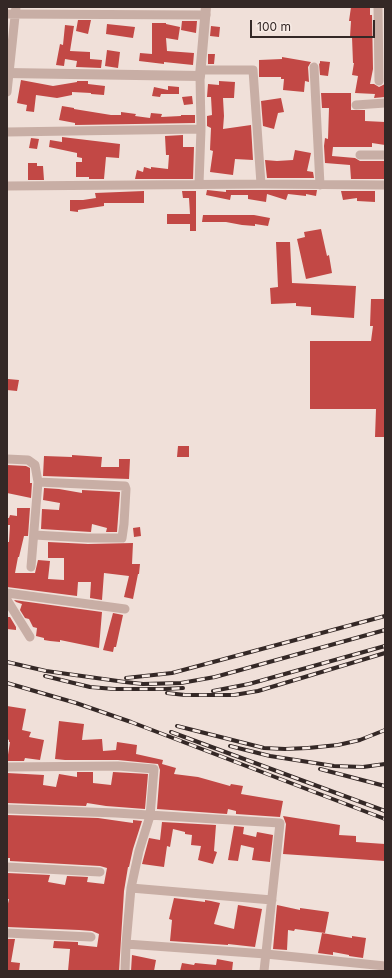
<!DOCTYPE html>
<html>
<head>
<meta charset="utf-8">
<style>
  body { margin:0 }
  #map { position:relative; width:392px; height:978px; overflow:hidden; background:#f0e0d9; font-family:Inter,sans-serif }
  canvas { display:block }
  .frame { position:absolute; inset:0; border:8px solid #342826; pointer-events:none }
  .scale { position:absolute; left:250px; top:20px; width:125px; height:18px; box-sizing:border-box; border:2px solid #342826; border-top:0; padding-left:5px; font-size:12px; line-height:14px; white-space:nowrap; color:#342826; -webkit-text-stroke:3px #f8ebe5; paint-order:stroke }
</style>
</head>
<body>
<div id="map">
<canvas width="392" height="978"></canvas>
<div class="frame"></div>
<div class="scale">100 m</div>
</div>
<script>
const c = document.querySelector('canvas').getContext('2d');
c.lineJoin = 'round';
function fillPath(path, color) { c.fillStyle = color; c.fill(path, 'evenodd'); }
const toPath = rows => new Path2D(rows.map(r => 'M' + r).join(''));
function stroke(path, color, width, dash) { c.strokeStyle = color; c.lineWidth = width; c.lineCap = dash ? 'butt' : 'round'; c.setLineDash(dash || []); c.stroke(path); }
const building = toPath([
  [351,7,370,7,370,15,372,15,373,69,370,84,374,84,379,87,385,84,385,97,374,98,375,94,355,93,358,76,352,75,354,63,353,63,352,37,350,37,351,21,349,21],
  [78,20,91,20,88,34,76,31],
  [182,21,197,21,196,33,181,30],
  [152,23,166,23,166,24,180,27,178,40,166,38,167,51,194,53,193,65,164,62,164,64,139,61,140,53,152,54],
  [107,24,135,27,133,38,106,34],
  [65,25,74,26,70,51,90,52,90,59,102,60,101,68,76,67,77,61,65,59,64,66,56,65,60,44,63,45],
  [211,26,220,27,219,37,210,36],
  [107,50,120,52,118,68,105,66],
  [208,54,215,54,214,64,208,64],
  [282,57,311,62,308,67,309,82,305,81,304,92,283,90,284,79,281,79,281,77,259,77,259,60,282,59],
  [320,61,330,62,328,76,320,75,319,63,320,64],
  [21,80,53,86,77,82,77,81,88,81,88,84,105,86,104,95,91,94,91,93,72,92,72,95,57,98,36,95,34,112,26,111,27,105,17,103],
  [219,81,235,82,234,98,223,98,224,116,223,129,251,125,253,160,235,159,233,175,210,172,213,151,210,150,211,128,207,126,207,116,212,115,211,97,207,97,208,84,219,85],
  [168,86,179,87,179,94,161,94,160,97,152,96,154,87,168,90],
  [321,93,351,93,351,110,365,110,365,121,385,122,385,145,372,143,372,147,333,147,332,156,355,158,360,161,384,161,385,179,351,179,350,165,325,163,324,146,325,138,328,139,329,108,322,108],
  [192,96,193,104,184,105,182,97],
  [281,98,284,112,278,113,274,129,263,126,261,101],
  [62,106,74,108,74,109,111,115,121,115,121,112,136,114,135,116,150,118,151,113,162,114,161,117,181,116,181,115,195,115,195,123,75,125,75,123,59,120],
  [183,135,183,147,194,147,193,179,135,179,137,170,143,172,144,167,151,169,151,167,168,169,169,155,166,155,165,136],
  [62,137,120,144,119,158,106,157,104,179,89,179,89,177,76,177,76,162,82,162,82,158,77,157,77,153,49,147,50,140,62,142],
  [31,138,39,139,37,149,29,148],
  [295,150,311,153,307,171,313,172,314,178,267,178,265,160,277,161,293,160],
  [28,163,37,163,37,166,43,166,44,180,28,180],
  [207,190,226,192,226,190,317,190,316,196,306,194,306,196,288,194,286,200,267,194,266,202,248,199,248,195,231,195,230,200,206,195],
  [144,191,144,203,104,203,104,206,78,210,78,212,70,211,70,200,83,200,96,198,95,193],
  [182,191,196,191,196,231,190,231,190,224,167,224,167,214,190,214,189,198,183,198],
  [341,191,375,191,375,202,357,201,357,198,343,200],
  [203,215,254,215,270,218,268,226,255,224,255,226,242,225,226,222,202,222],
  [321,229,327,256,329,255,332,273,306,279,297,239,305,237,304,232],
  [276,242,290,242,292,283,356,286,354,318,311,315,311,307,296,306,296,303,271,304,270,288,278,287],
  [371,299,385,299,385,437,375,437,376,409,310,409,310,341,371,341,373,326,370,326],
  [8,379,19,380,17,391,7,390],
  [178,446,189,446,189,457,177,457],
  [72,455,102,457,101,467,119,467,119,459,130,459,129,479,43,476,44,456,72,457],
  [7,465,26,466,30,468,30,483,32,483,31,498,7,493],
  [44,488,59,489,82,493,82,490,120,492,117,532,106,532,107,528,92,524,91,532,41,529,42,509,59,510,60,503,43,500],
  [17,508,30,508,28,536,24,536,19,557,18,557,15,573,35,573,38,560,50,561,48,579,64,580,64,558,48,558,48,542,88,544,133,543,132,564,140,564,139,574,138,574,133,599,124,597,129,576,104,573,102,600,90,598,91,582,78,582,77,596,7,587,7,542,9,542,10,525,7,525,7,518,9,518,10,515,17,516],
  [140,527,141,536,134,537,133,528],
  [14,600,102,612,99,648,60,640,60,642,50,641,44,640,44,638,36,636,37,628,33,627,29,619,25,618,20,610,22,604,16,602],
  [113,613,123,615,116,647,114,647,113,652,103,650],
  [7,617,10,617,16,627,16,630,7,629],
  [7,706,26,709,22,730,31,732,29,737,44,740,40,760,25,758,24,761,7,761,10,742,9,742,9,740,7,739],
  [59,721,84,724,82,740,102,739,103,751,116,750,117,742,137,745,136,754,163,760,162,764,176,768,174,774,198,777,230,786,231,784,243,786,241,794,283,801,280,817,236,814,236,811,228,809,227,814,157,809,160,770,158,764,118,760,65,760,55,759],
  [77,772,93,772,93,783,111,785,113,772,148,774,145,809,106,806,87,803,86,806,7,803,7,773,44,775,43,785,56,787,59,774,77,777],
  [7,815,98,818,133,823,133,820,142,821,133,849,129,867,128,867,124,891,119,971,68,971,70,949,53,948,54,941,78,942,78,945,97,947,99,934,92,931,79,930,7,927,7,908,9,899,7,899,7,873,50,875,48,882,65,885,67,876,88,877,87,882,104,884,107,868,100,866,10,861,10,858,7,858],
  [283,816,340,825,339,835,356,836,356,842,385,844,385,861,283,854,286,824],
  [162,822,216,825,214,851,217,852,213,864,198,860,201,846,191,845,192,835,185,834,185,832,173,829,170,847,167,846,164,867,142,864,149,838,160,840],
  [234,826,244,827,243,834,256,837,257,832,273,835,270,862,252,860,254,848,241,845,238,861,228,860],
  [174,898,205,902,205,900,211,901,220,903,214,924,234,929,238,905,262,909,255,947,228,944,228,945,170,941,172,920,169,919],
  [277,905,300,910,300,908,329,912,325,933,295,929,294,931,288,930,287,950,273,949],
  [322,933,352,938,352,936,366,938,363,958,349,956,349,955,333,952,333,955,318,953],
  [7,939,15,939,11,962,20,963,19,971,7,971],
  [132,955,156,960,154,971,131,971],
  [217,959,233,962,232,971,180,971,182,963,194,965,195,963,216,965]
]);
const minor = toPath([
  [378,7,379,81],
  [7,14,206,15],
  [314,67,320,185],
  [202,70,253,70,261,184],
  [7,92,16,7],
  [356,105,385,103],
  [7,132,201,129,200,76],
  [360,155,385,155],
  [199,184,201,129],
  [7,186,261,184,385,185],
  [7,459,28,460,35,465,38,482,31,567],
  [34,535,88,538,122,538,124,524,126,489,125,486,38,482],
  [7,593,125,609],
  [7,600,30,637],
  [7,767,118,766,154,769,150,816,139,851,131,888,126,944,125,971],
  [7,809,116,813,280,823,264,971],
  [7,867,100,872],
  [131,888,272,900],
  [7,933,91,937],
  [126,944,266,954,385,966]
]);
const tertiary = toPath([
  [7,73,200,76,206,7]
]);
const rail = toPath([
  [7,662,46,671,125,682,143,684,181,683,215,677,385,630],
  [45,676,90,687,114,689,165,689,183,688],
  [126,678,172,673,385,616],
  [7,683,76,703,131,722,385,819],
  [213,691,249,684,385,646],
  [167,693,185,695,234,695,258,691,385,653],
  [177,726,264,748,285,749,308,748,338,745,360,740,385,730],
  [171,732,385,811],
  [230,746,270,756,334,766,363,767,385,764],
  [320,769,385,786]
]);
fillPath(building, '#c24845');
stroke(minor, '#c8aea5', 9);
stroke(tertiary, '#c8aea5', 10);
stroke(rail, '#342826', 4);
stroke(rail, '#f8ebe5', 2.5, [8]);
</script>
</body>
</html>
